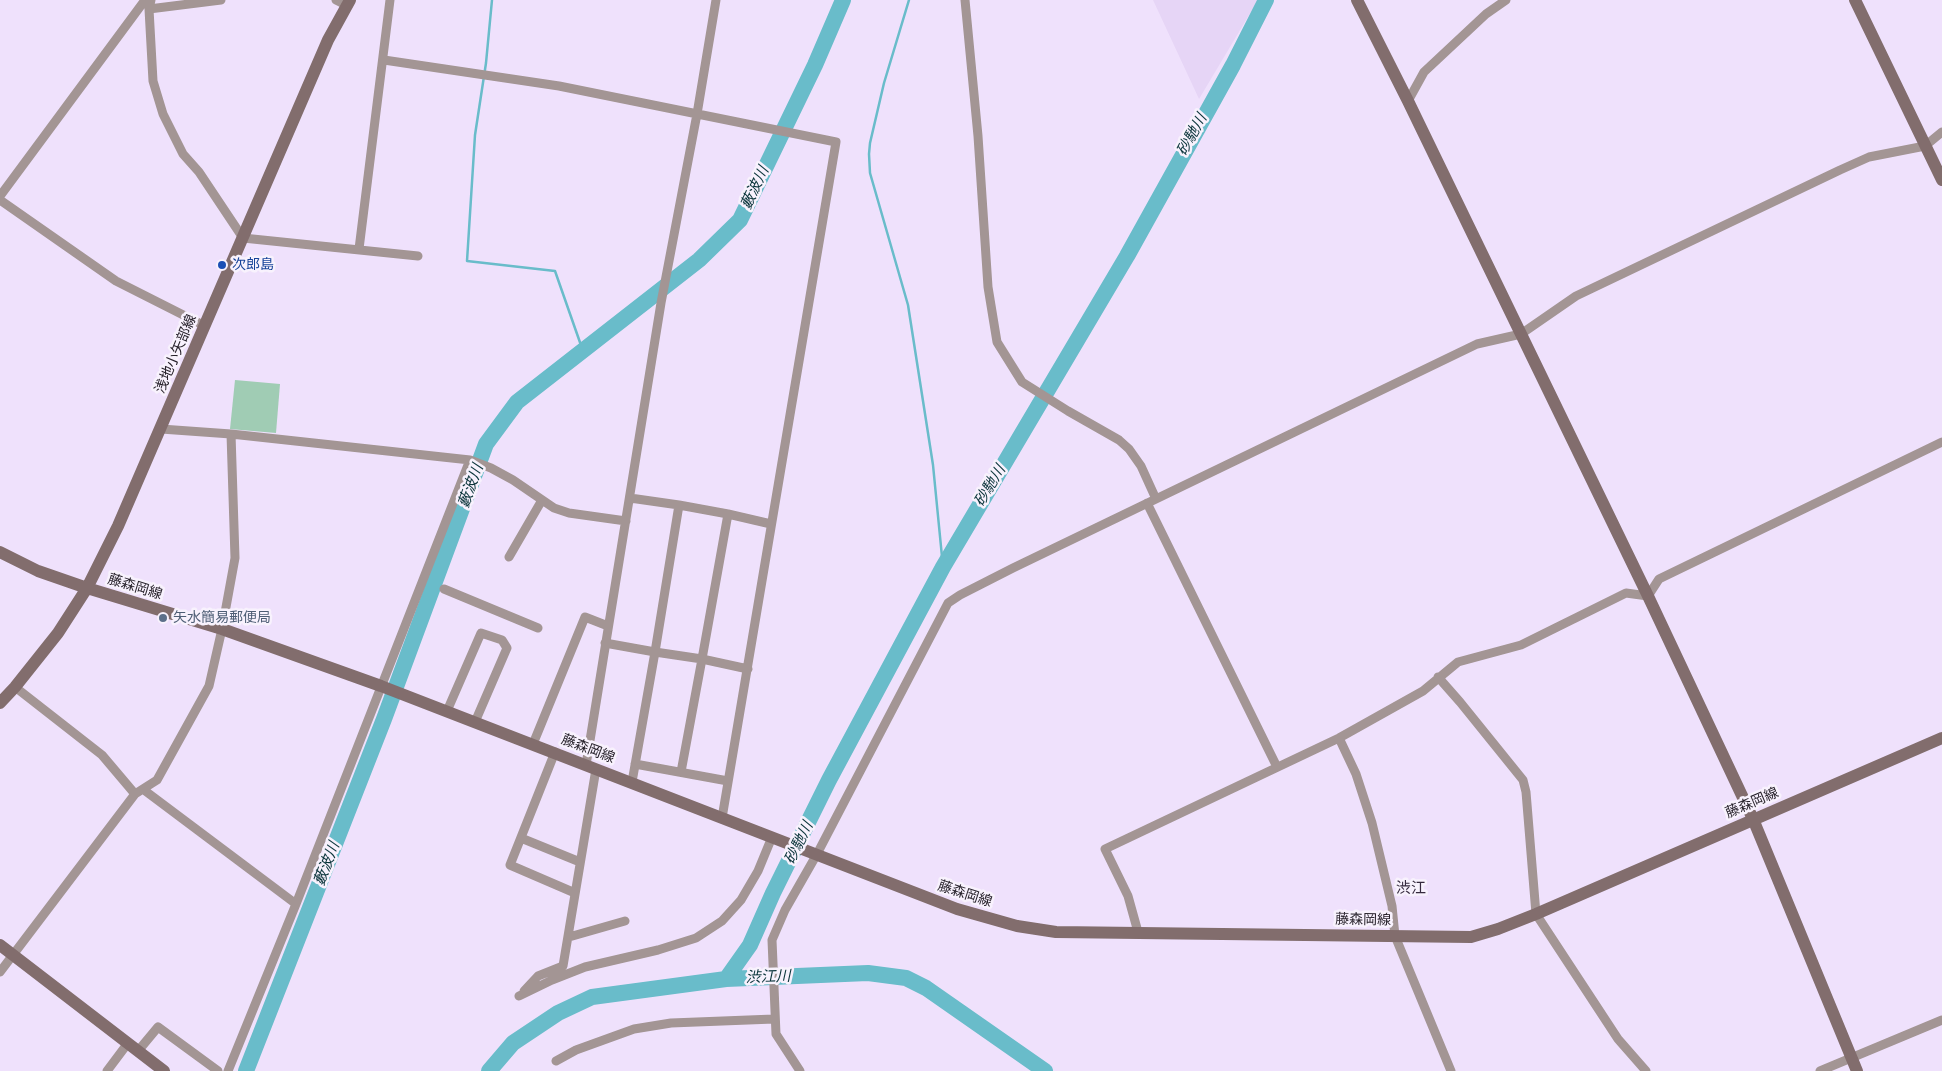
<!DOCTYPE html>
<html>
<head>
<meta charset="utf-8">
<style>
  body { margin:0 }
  canvas { display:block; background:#efe1fc }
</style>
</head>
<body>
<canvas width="1942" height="1071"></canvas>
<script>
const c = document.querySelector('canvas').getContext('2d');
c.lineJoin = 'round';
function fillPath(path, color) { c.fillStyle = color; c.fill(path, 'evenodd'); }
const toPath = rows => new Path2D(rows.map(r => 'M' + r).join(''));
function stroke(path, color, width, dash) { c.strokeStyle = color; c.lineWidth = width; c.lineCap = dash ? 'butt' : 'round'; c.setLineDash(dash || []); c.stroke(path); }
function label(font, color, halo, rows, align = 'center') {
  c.font = font + ' "Work Sans","Noto Sans JP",sans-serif'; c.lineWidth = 5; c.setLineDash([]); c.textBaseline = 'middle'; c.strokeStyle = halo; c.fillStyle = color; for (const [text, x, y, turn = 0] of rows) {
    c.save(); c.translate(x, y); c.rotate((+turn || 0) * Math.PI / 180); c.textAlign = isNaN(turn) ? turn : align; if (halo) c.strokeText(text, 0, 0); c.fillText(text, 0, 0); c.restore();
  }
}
const built = toPath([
  [1153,0,1258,0,1199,99]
]);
const green = toPath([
  [235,380,280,384,276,433,230,429]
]);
const stream = toPath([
  [492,0,486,63,475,135,467,261,555,271,583,351],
  [909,0,884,83,870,143,869,154,870,173,908,305,933,465,943,567]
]);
const river = toPath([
  [726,979,750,945,773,893,829,780,943,567,1127,256,1233,65,1266,0],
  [246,1071,384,719,486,444,517,402,699,260,740,220,815,65,843,0],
  [489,1071,513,1043,558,1013,592,997,726,979,868,973,906,978,926,988,1045,1071]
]);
const street = toPath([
  [151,0,149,9,153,81,163,114,183,154,199,172,243,238,418,256],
  [336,0,346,5],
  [965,0,978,136,988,287,997,342,1022,382,1068,411,1119,440,1129,449,1141,466,1156,499],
  [149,9,221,0],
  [384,60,559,86,836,142,722,818],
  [1408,101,1424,72,1486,14,1506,0],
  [0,196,145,0],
  [0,200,116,281,205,326],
  [359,249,390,0],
  [161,429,231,434,470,460,491,468,513,480,554,508,569,513,626,521],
  [630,498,679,505,655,652,702,659,681,772],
  [1147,503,1277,767],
  [679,505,728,514,702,659,748,669],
  [728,514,771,524],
  [509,557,542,500],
  [444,589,538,628],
  [605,643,655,652,632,782],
  [1438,677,1460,702,1523,780,1526,792,1536,914,1618,1039,1646,1071],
  [15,687,102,755,135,794],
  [447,711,481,633,502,640,507,648,475,722],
  [1339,738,1356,774,1372,823,1392,906,1395,936,1451,1071],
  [533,744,585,617,608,626],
  [555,752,510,865,575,893],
  [635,764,728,781],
  [586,765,661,303,697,114,716,0],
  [144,790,296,904],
  [521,838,580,862],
  [1138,932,1128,896,1105,849,1339,738,1423,691,1458,662,1521,645,1626,593,1648,596,1659,579,1942,442],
  [569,937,625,921],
  [0,972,135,794,157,780,209,686,222,629,235,558,231,434],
  [524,991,538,976,563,966,596,769],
  [519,996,552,980,585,967,658,950,696,938,722,921,741,900,758,871,772,837],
  [138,1051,158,1027,218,1071],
  [556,1061,576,1050,634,1029,671,1023,774,1019],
  [107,1071,128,1043],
  [228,1071,296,904,470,460],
  [800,1071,776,1034,772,940,785,910,817,854,948,603,960,595,1013,568,1477,344,1521,334,1576,296,1840,170,1869,157,1925,146,1942,132],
  [1820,1071,1942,1020]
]);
const secondary = toPath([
  [1357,0,1408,101,1648,596,1753,819,1857,1071],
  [1855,0,1942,180],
  [0,552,38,571,87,588,222,629,381,686,957,909,1017,926,1056,932,1471,937,1498,929,1536,914,1942,738],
  [0,703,15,687,58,633,87,588,118,526,328,40,350,0],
  [0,945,164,1071]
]);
const markers = [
  [222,265,5,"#1a4fb4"],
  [163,618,5,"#5c6f8a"]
];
const transitNames = [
  ["次郎島",232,265]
];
const streetNames = [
  ["浅地小矢部線",176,354,-67],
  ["藤森岡線",135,587,17],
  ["藤森岡線",588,749,21],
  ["藤森岡線",1752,803,-23],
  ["藤森岡線",965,894,18],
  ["藤森岡線",1363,920,1]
];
const serviceNames = [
  ["矢水簡易郵便局",173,618]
];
const waterNames = [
  ["砂馳川",1192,135,-61],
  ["藪波川",755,188,-65],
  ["藪波川",471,486,-70],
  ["砂馳川",990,486,-59],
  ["砂馳川",799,843,-64],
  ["藪波川",327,864,-69],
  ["渋江川",768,977,-2]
];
const neighbourhoodNames = [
  ["渋江",1411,889]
];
fillPath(built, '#e6d5f6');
fillPath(green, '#a0ccb4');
stroke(stream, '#69bcca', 2.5);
stroke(river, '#69bcca', 16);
stroke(street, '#a39594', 9);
stroke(secondary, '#826d6d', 12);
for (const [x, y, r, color] of markers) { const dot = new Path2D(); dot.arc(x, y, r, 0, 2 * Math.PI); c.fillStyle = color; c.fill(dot); stroke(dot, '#f8f2fd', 2); }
label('14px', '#164399', '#f8f2fd', transitNames, 'left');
label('14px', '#27222b', '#f8f2fd', streetNames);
label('14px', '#4e5e75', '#f8f2fd', serviceNames, 'left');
label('italic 15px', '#0a343a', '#f8f2fd', waterNames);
label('15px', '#352a3e', '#f8f2fd', neighbourhoodNames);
</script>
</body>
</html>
